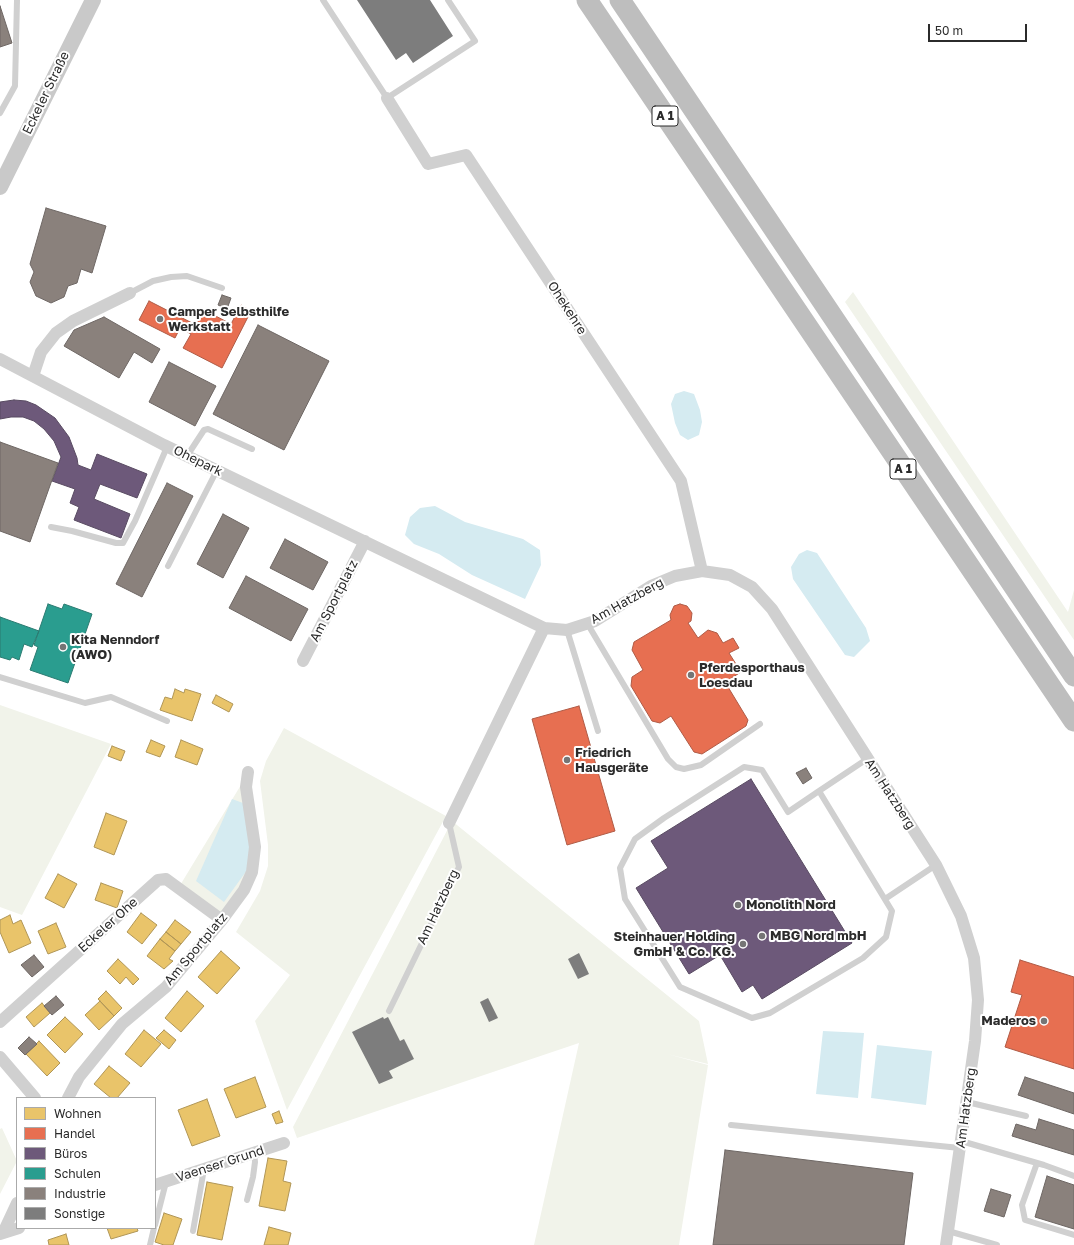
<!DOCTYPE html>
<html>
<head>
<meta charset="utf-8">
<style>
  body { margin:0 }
  #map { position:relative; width:1074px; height:1245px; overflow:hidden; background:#fff; font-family:"Golos Text",sans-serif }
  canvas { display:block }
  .legend { position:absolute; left:16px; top:1097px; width:140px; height:132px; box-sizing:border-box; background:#fff; border:1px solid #aaa; margin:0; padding:5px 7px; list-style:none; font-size:12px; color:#2b2b2b }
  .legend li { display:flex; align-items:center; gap:8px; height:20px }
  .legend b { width:20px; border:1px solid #aaa }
  .scale { position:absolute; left:928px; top:24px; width:99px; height:18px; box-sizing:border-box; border:2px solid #2b2b2b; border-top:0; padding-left:5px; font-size:12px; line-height:14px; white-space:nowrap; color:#2b2b2b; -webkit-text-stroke:3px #fff; paint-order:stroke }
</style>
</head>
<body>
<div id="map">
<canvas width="1074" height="1245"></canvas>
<ul class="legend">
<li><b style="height:11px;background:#e9c46a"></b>Wohnen</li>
<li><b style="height:11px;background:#e76f51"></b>Handel</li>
<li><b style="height:11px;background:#6d597a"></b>Büros</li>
<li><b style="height:11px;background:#2a9d8f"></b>Schulen</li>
<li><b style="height:11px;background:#8a817c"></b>Industrie</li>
<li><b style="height:11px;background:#7d7d7d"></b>Sonstige</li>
</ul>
<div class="scale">50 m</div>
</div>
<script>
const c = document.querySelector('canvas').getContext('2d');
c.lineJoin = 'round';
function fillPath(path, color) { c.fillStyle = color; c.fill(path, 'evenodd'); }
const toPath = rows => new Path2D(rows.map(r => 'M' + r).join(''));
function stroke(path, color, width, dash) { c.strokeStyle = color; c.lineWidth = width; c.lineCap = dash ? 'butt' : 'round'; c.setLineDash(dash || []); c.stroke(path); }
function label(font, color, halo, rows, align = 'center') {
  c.font = font + ' "Golos Text",sans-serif'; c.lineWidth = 4; c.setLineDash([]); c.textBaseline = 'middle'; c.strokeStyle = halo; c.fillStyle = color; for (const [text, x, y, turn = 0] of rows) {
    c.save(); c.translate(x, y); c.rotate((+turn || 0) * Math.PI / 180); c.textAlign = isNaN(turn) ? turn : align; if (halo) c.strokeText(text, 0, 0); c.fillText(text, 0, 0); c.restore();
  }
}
const green = toPath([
  [853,292,1068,612,1074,590,1074,640,845,302],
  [0,705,111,744,22,915,0,907],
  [284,728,446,816,287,1110,255,1021,290,975,236,932,260,891,268,866,268,845,260,781,266,761],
  [247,775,251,871,222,919,179,887],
  [452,821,699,1021,708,1064,667,1054,708,1065,679,1245,534,1245,579,1043,297,1138,293,1127],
  [2,1128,17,1161,0,1194,0,1129]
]);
const water = toPath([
  [684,391,694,394,700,410,702,422,699,435,688,440,680,435,675,423,671,404,675,394],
  [435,506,465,522,523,539,540,550,541,565,525,599,472,575,439,554,414,544,405,535,410,517,420,508],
  [807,550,817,553,866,628,870,641,854,657,845,655,793,579,791,567,799,554],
  [232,799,243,803,251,847,250,866,224,902,196,881],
  [823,1031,864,1033,858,1098,816,1094],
  [877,1045,932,1051,926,1105,871,1098]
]);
const homes = toPath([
  [175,689,184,693,185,689,201,694,192,721,160,710,165,697,172,699,175,689],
  [216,695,233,704,229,712,212,703,216,695],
  [151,740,165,746,160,757,146,752,151,740],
  [181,740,203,749,197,765,175,757,181,740],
  [112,746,125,751,121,761,108,756,112,746],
  [106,813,127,821,114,855,94,847,106,813],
  [58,874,77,884,64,908,45,898,58,874],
  [101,883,123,891,117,908,95,900,101,883],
  [141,913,157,925,142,944,127,932,141,913],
  [10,915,13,924,21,920,31,943,9,953,0,932,0,920,10,915],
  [175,920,191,932,181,944,166,932,175,920],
  [56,923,66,947,48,954,38,931,56,923],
  [166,932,181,944,175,951,160,939,166,932],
  [160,939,175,951,169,959,173,961,164,969,147,956,160,939],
  [221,951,240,968,217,994,198,977,221,951],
  [118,959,139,979,133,985,126,977,120,984,107,971,118,959],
  [106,991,122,1008,114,1016,98,999,106,991],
  [187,991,204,1006,181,1032,165,1018,187,991],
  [100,1001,114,1016,99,1030,85,1015,100,1001],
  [42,1003,50,1013,34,1027,26,1017,42,1003],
  [65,1017,83,1034,65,1053,47,1035,65,1017],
  [144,1030,161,1044,141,1067,125,1054,144,1030],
  [164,1030,176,1040,169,1049,156,1038,164,1030],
  [39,1041,60,1063,47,1076,26,1054,39,1041],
  [109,1066,130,1083,117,1098,111,1098,94,1084,109,1066],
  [255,1077,266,1107,236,1118,224,1089,255,1077],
  [207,1099,220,1136,192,1146,178,1110,207,1099],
  [279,1111,283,1122,276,1124,272,1114,279,1111],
  [268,1158,287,1161,283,1181,291,1183,285,1211,259,1206,268,1158],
  [207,1182,233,1187,222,1240,197,1235,207,1182],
  [164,1213,182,1219,173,1245,164,1245,155,1242,164,1213],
  [269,1227,291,1233,288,1245,264,1245,269,1227],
  [107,1228,137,1228,138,1231,111,1239,107,1228],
  [66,1234,69,1245,49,1245,48,1240,66,1234]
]);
const shops = toPath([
  [149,301,196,325,204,310,231,324,241,305,251,311,222,368,183,348,191,334,180,328,175,338,139,320,149,301],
  [680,604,687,606,692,613,691,621,688,623,698,638,708,630,717,633,723,643,733,638,739,648,729,653,741,672,725,682,748,720,746,726,702,754,694,752,671,716,660,723,652,721,631,686,632,677,643,670,632,650,634,642,671,620,670,615,674,606,680,604],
  [579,706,615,831,567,845,532,719,579,706],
  [1020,960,1074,977,1074,1069,1005,1047,1022,995,1011,992,1020,960]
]);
const offices = toPath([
  [14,400,26,401,36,405,55,418,69,437,77,458,78,465,91,470,97,454,147,474,137,498,100,484,94,499,130,514,121,538,74,520,79,507,70,503,75,489,52,481,61,457,54,441,44,429,34,421,23,417,11,417,0,419,0,402,14,400],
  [751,779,852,943,762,999,753,985,742,992,720,955,689,974,636,888,668,868,651,841,751,779]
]);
const schools = toPath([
  [48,604,62,609,64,604,92,614,68,683,30,670,38,647,34,645,48,604],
  [0,617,39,631,32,647,24,644,19,660,12,657,10,660,0,657,0,617]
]);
const industry = toPath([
  [0,6,12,43,0,47,0,6],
  [46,208,106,226,92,273,81,269,77,283,68,286,64,297,51,303,36,296,30,282,34,272,30,264,46,208],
  [222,295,231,298,227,309,218,305,222,295],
  [104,317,160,349,152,363,134,352,119,378,64,346,74,330,104,317],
  [258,325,329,361,284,450,213,414,258,325],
  [169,362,216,386,195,426,149,402,169,362],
  [0,442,58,463,30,542,0,531,0,442],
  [167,483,193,496,142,597,116,584,167,483],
  [223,514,249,528,223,578,197,564,223,514],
  [285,539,328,562,313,590,270,568,285,539],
  [246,576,308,609,291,641,229,608,246,576],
  [806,768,812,778,803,784,796,773,806,768],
  [34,955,44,967,32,977,21,965,34,955],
  [56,996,64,1005,52,1015,44,1006,56,996],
  [29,1037,37,1044,25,1055,18,1048,29,1037],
  [1025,1077,1074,1093,1074,1114,1018,1095,1025,1077],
  [1039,1119,1074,1130,1074,1155,1012,1136,1016,1124,1036,1130,1039,1119],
  [725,1150,913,1173,904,1245,713,1245,725,1150],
  [1047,1176,1074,1185,1074,1229,1035,1217,1047,1176],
  [991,1189,1011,1195,1004,1217,984,1211,991,1189]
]);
const building = toPath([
  [357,0,430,0,453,36,413,63,406,53,396,60],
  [579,953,589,974,578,979,568,959],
  [488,998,498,1018,489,1022,480,1002],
  [383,1017,384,1019,388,1017,400,1041,404,1039,414,1059,389,1071,393,1078,379,1084,352,1032]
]);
const lane = toPath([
  [323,0,387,98,475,41,448,0],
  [0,113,15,86,17,0],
  [130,293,153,281,171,277,187,276,222,288],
  [187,456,204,430,208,429,252,449],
  [51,527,72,531,116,543,123,543,135,521,167,447],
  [168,566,217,470],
  [587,623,668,759,676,767,684,769,701,765,760,724],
  [567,630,598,731],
  [0,677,85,703,111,697,167,721],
  [819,791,892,911,886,937,863,958,770,1013,752,1018,680,987,625,899,620,868,635,839,664,818,744,767,762,770,788,812,819,791,867,759],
  [885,899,936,865],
  [389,1011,459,867,449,823],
  [967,1102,1026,1116],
  [731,1125,960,1148],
  [961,1141,1044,1165,1074,1176],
  [1037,1163,1022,1205,1025,1220,1074,1235],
  [247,1200,253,1177,255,1162,254,1152],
  [155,1225,166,1182],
  [193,1231,204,1169],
  [948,1231,997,1245],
  [150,1245,154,1228]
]);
const street = toPath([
  [387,98,428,164,466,155,681,481,702,571],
  [0,359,164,445,544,628,567,630,595,621,651,586,675,576,702,571,730,575,752,587,772,609,936,865,961,916,974,958,978,1000,975,1041,946,1245],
  [33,376,41,352,56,333,73,321,130,293],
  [303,661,365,541],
  [449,823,544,628],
  [0,1022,158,880,166,879,222,920],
  [0,1057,35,1098],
  [68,1098,79,1077,122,1024,166,987,222,920,244,890,252,872,255,847,246,787,248,772],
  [155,1185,284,1143],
  [3,1233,17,1203],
  [0,1234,19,1228]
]);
const secondary = toPath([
  [0,187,93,0]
]);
const highway = toPath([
  [587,0,1074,721],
  [620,0,1074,676]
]);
const markers = [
  [160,319,4,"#757575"],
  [63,647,4,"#757575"],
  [691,675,4,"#757575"],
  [567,760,4,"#757575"],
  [738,905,4,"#757575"],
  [762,936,4,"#757575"],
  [743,944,4,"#757575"],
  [1044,1021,4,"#757575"]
];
const shields = [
  [665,116,26],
  [903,469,26]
];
const shieldNames = [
  ["A 1",665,116],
  ["A 1",903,469]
];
const streetNames = [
  ["Eckeler Straße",46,93,-64],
  ["Ohekehre",567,308,57],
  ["Ohepark",198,461,26],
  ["Am Sportplatz",334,601,-63],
  ["Am Hatzberg",627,601,-29],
  ["Am Hatzberg",890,794,57],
  ["Am Hatzberg",438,907,-65],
  ["Eckeler Ohe",108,925,-42],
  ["Am Sportplatz",196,949,-50],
  ["Am Hatzberg",966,1108,-82],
  ["Vaenser Grund",220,1164,-18]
];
const poiNames = [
  ["Camper Selbsthilfe",168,312],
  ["Werkstatt",168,327],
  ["Kita Nenndorf",71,640],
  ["(AWO)",71,655],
  ["Pferdesporthaus",699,668],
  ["Loesdau",699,683],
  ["Friedrich",575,753],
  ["Hausgeräte",575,768],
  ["Monolith Nord",746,905],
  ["MBG Nord mbH",770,936],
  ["Steinhauer Holding",735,937,"right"],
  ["GmbH & Co. KG.",735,952,"right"],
  ["Maderos",1036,1021,"right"]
];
fillPath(green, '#f1f3ea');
fillPath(water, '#d5ebf1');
fillPath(homes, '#e9c46a');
stroke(homes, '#b09657', 1);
fillPath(shops, '#e76f51');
stroke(shops, '#af5b46', 1);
fillPath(offices, '#6d597a');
stroke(offices, '#594b62', 1);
fillPath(schools, '#2a9d8f');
stroke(schools, '#2a7b71', 1);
fillPath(industry, '#8a817c');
stroke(industry, '#6e6764', 1);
fillPath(building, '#7d7d7d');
stroke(lane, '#d0d0d0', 6);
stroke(street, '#d0d0d0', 12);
stroke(secondary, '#c9c9c9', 16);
stroke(highway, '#bebebe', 21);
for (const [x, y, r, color] of markers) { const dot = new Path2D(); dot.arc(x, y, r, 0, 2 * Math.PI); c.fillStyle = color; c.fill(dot); stroke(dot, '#fff', 1.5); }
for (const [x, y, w] of shields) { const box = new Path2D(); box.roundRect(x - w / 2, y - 10, w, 20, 3); c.fillStyle = '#fff'; c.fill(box); stroke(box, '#2b2b2b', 1); }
label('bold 12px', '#2b2b2b', null, shieldNames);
label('13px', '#2b2b2b', '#fff', streetNames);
label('bold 13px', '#2b2b2b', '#fff', poiNames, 'left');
</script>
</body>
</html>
